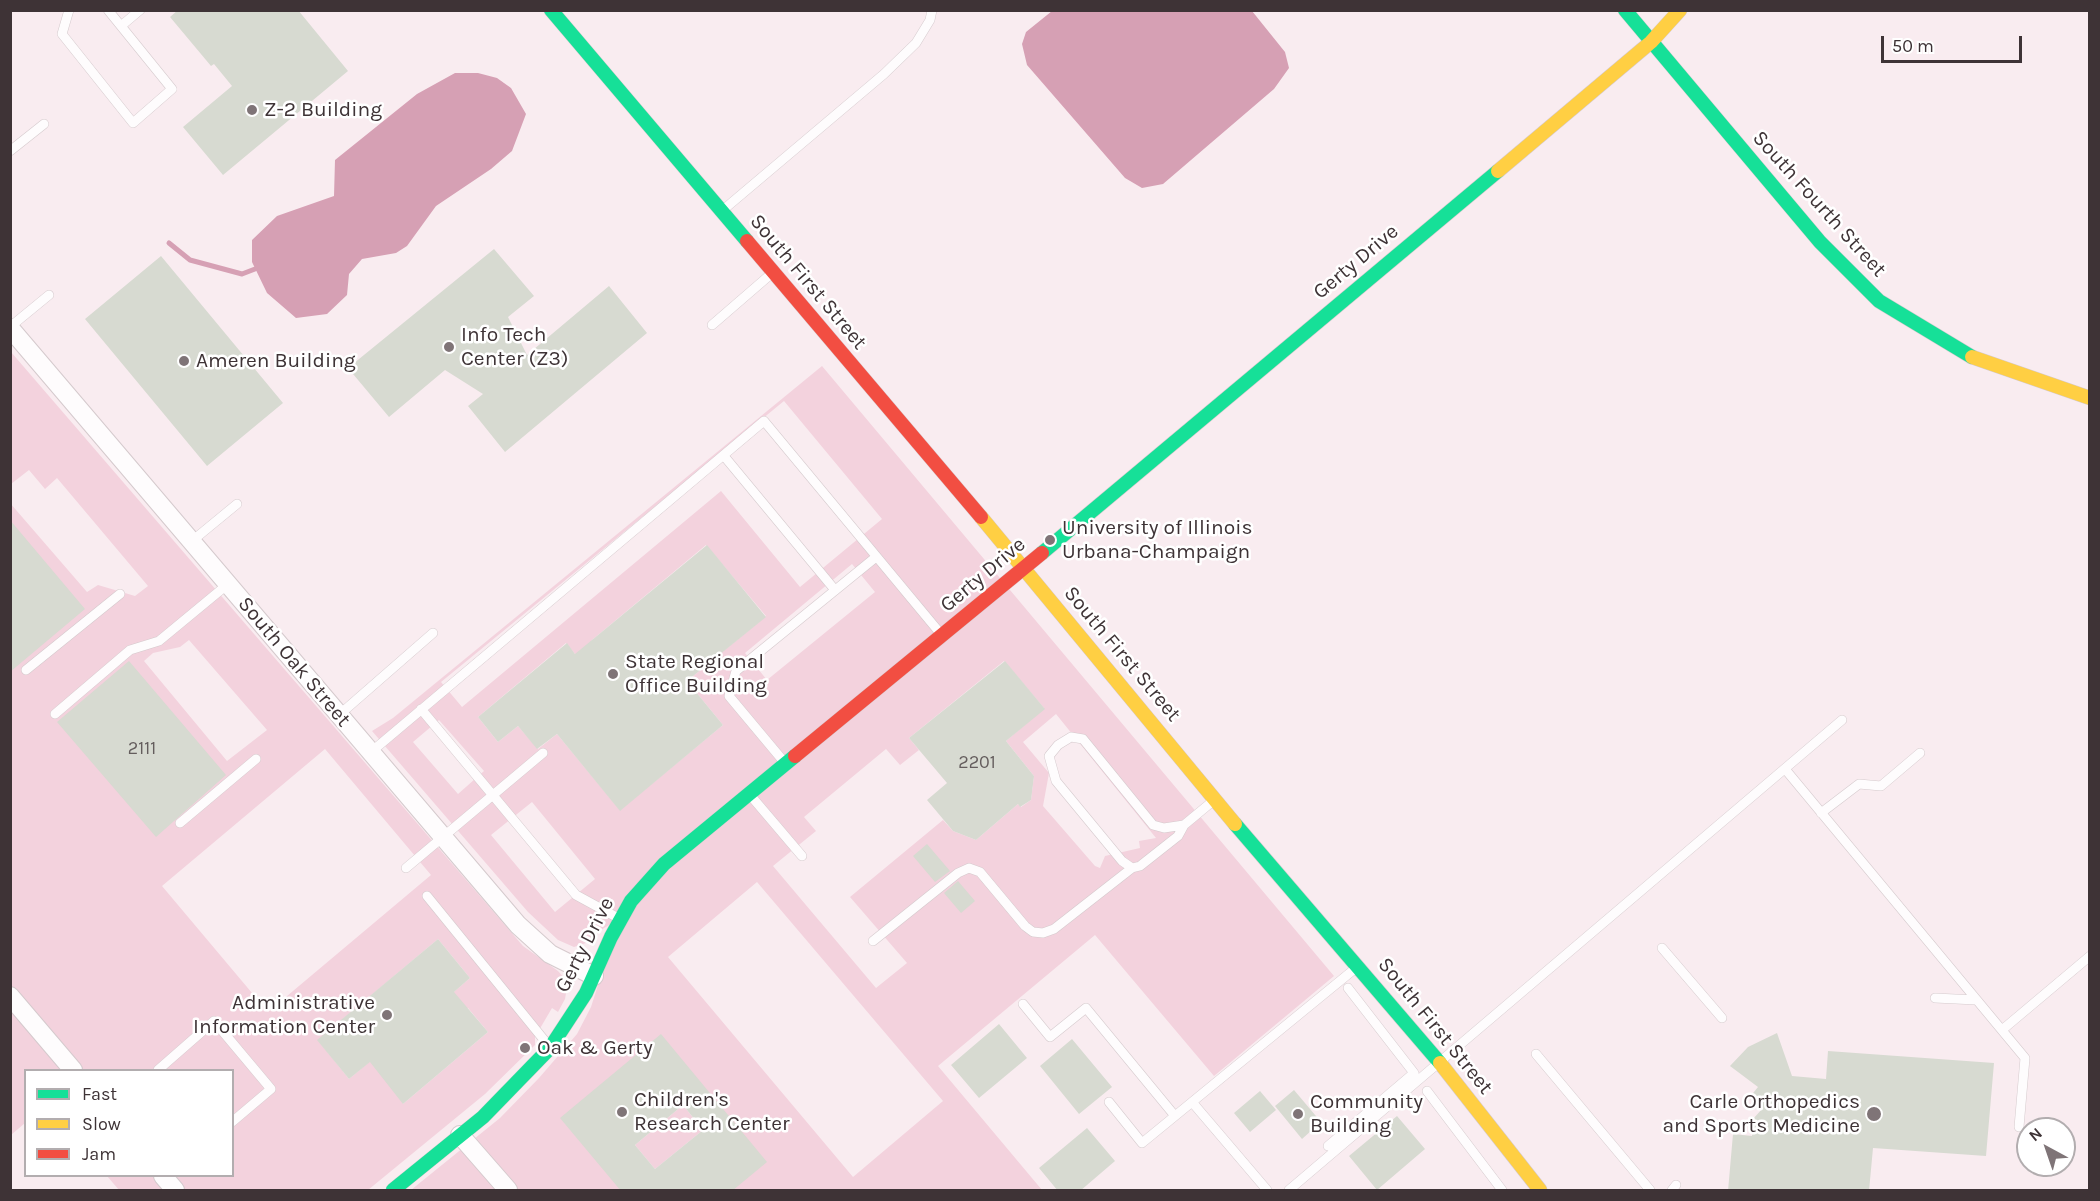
<!DOCTYPE html>
<html>
<head>
<meta charset="utf-8">
<style>
  body { margin:0 }
  #map { position:relative; width:2100px; height:1201px; overflow:hidden; background:#f9ecf0; font-family:Karla,sans-serif }
  canvas { display:block }
  .frame { position:absolute; inset:0; border:12px solid #3e3336; pointer-events:none }
  .legend { position:absolute; left:24px; top:1069px; width:210px; height:108px; box-sizing:border-box; background:#fff; border:2px solid #b2adaf; margin:0; padding:8px 10px; list-style:none; font-size:18px; color:#3e3336 }
  .legend li { display:flex; align-items:center; gap:12px; height:30px }
  .legend b { width:30px; border:2px solid #b2adaf }
  .north { position:absolute; left:2016px; top:1117px; width:60px; height:60px; box-sizing:border-box; background:#fff; border:2px solid #b2adaf; border-radius:50%; rotate:320deg; font-size:16px; font-weight:700; line-height:24px; text-align:center; color:#3e3336 }
  .north::after { content:''; display:block; margin:auto; width:21px; height:27px; background:#7f7477; clip-path:polygon(50% 0,100% 100%,50% 72%,0 100%) }
  .scale { position:absolute; left:1881px; top:36px; width:141px; height:27px; box-sizing:border-box; border:3px solid #3e3336; border-top:0; padding-left:8px; font-size:18px; line-height:21px; white-space:nowrap; color:#3e3336; -webkit-text-stroke:4px #fff; paint-order:stroke }
</style>
</head>
<body>
<div id="map">
<canvas width="2100" height="1201"></canvas>
<div class="frame"></div>
<ul class="legend">
<li><b style="height:8px;background:#16e098"></b>Fast</li>
<li><b style="height:8px;background:#ffcf43"></b>Slow</li>
<li><b style="height:8px;background:#f24e42"></b>Jam</li>
</ul>
<div class="north">N</div>
<div class="scale">50 m</div>
</div>
<script>
const c = document.querySelector('canvas').getContext('2d');
c.lineJoin = 'round';
function fillPath(path, color) { c.fillStyle = color; c.fill(path, 'evenodd'); }
const toPath = rows => new Path2D(rows.map(r => 'M' + r).join(''));
function stroke(path, color, width, dash) { c.strokeStyle = color; c.lineWidth = width; c.lineCap = dash ? 'butt' : 'round'; c.setLineDash(dash || []); c.stroke(path); }
function label(font, color, halo, rows, align = 'center') {
  c.font = font + ' Karla,sans-serif'; c.lineWidth = 5; c.setLineDash([]); c.textBaseline = 'middle'; c.strokeStyle = halo; c.fillStyle = color; for (const [text, x, y, turn = 0] of rows) {
    c.save(); c.translate(x, y); c.rotate((+turn || 0) * Math.PI / 180); c.textAlign = isNaN(turn) ? turn : align; if (halo) c.strokeText(text, 0, 0); c.fillText(text, 0, 0); c.restore();
  }
}
const green = toPath([
  [11,352,523,946,558,971,568,982,565,999,558,1012,552,1008,535,1037,535,1045,485,1094,368,1190,119,1190,107,1176,232,1176,232,1070,26,1070,25,1123,11,1135,10,503,87,592,98,585,135,596,148,586,57,478,45,489,29,470,11,484],
  [189,640,267,730,227,761,144,661,153,653,180,647],
  [325,749,431,875,268,1012,162,886],
  [438,939,470,978,419,1022,444,1029,468,1008,488,1032,403,1104,399,1037,349,1079,318,1040],
  [822,366,1334,976,1214,1076,1095,935,938,1066,1042,1190,732,1190,661,1035,621,1190,411,1190,500,1118,539,1078,577,1034,591,1007,619,919,596,933,589,942,574,947,558,940,528,912,372,731,393,718],
  [784,401,882,519,800,587,721,491,462,707,441,682],
  [706,545,766,616,687,681,723,725,620,810,557,734,538,749,518,726,498,742,478,717,566,643,585,666,592,640],
  [852,564,875,592,767,680,745,653],
  [1004,661,1044,708,1006,741,1034,776,1031,800,1021,807,1018,804,976,840,953,831,943,820,850,897,907,963,876,988,773,866,816,831,804,817,886,749,900,765,919,750,909,738],
  [1056,714,1156,838,1139,841,1140,848,1105,856,1100,868,1095,866,1043,806,1049,773,1023,742],
  [439,720,484,771,458,794,413,742],
  [532,802,595,879,555,912,491,835],
  [757,882,943,1101,853,1177,668,957],
  [683,1105,703,1130,655,1169,635,1145]
]);
const water = toPath([
  [1052,11,1252,11,1285,52,1289,68,1274,89,1163,184,1142,188,1125,178,1027,65,1022,44,1026,32],
  [455,73,478,73,497,78,511,88,526,114,512,151,491,169,436,206,407,246,396,253,362,259,349,274,347,295,327,314,296,318,267,293,252,262,252,240,277,216,334,196,335,160,417,94]
]);
const stream = toPath([
  [169,243,190,260,242,274,255,269]
]);
const building = toPath([
  [178,10,298,10,348,71,223,175,183,127,232,86,214,64,211,66,170,17],
  [494,249,534,296,508,317,527,355,609,286,647,333,505,452,468,406,483,394,445,370,389,417,348,368],
  [161,256,283,403,207,466,85,319],
  [10,520,85,609,10,672],
  [707,545,766,617,687,681,723,725,620,811,557,734,537,749,518,726,498,742,478,717,567,643,575,654],
  [129,661,226,775,156,837,57,722],
  [1005,661,1045,709,1006,741,1034,776,1031,800,1020,807,1018,804,976,840,953,831,927,800,947,783,909,738],
  [927,844,950,871,935,882,913,856],
  [958,881,975,901,961,913,944,893],
  [438,939,470,978,454,992,488,1032,403,1104,370,1062,349,1079,317,1040],
  [999,1024,1027,1058,979,1098,951,1065],
  [1777,1033,1792,1076,1826,1079,1828,1051,1994,1063,1986,1156,1873,1148,1869,1191,1728,1191,1733,1134,1752,1136,1753,1119,1762,1109,1749,1098,1758,1087,1730,1066,1748,1047],
  [661,1034,767,1162,732,1191,621,1191,560,1118],
  [683,1105,703,1130,655,1169,635,1145],
  [1072,1039,1112,1087,1079,1114,1040,1066],
  [1294,1090,1321,1122,1302,1139,1275,1106],
  [1260,1091,1276,1110,1250,1132,1234,1113],
  [1397,1116,1425,1149,1377,1190,1349,1156],
  [1087,1128,1115,1161,1080,1191,1058,1191,1039,1168]
]);
const lane = toPath([
  [69,10,62,34,133,123,172,89,108,10],
  [121,26,140,10],
  [10,151,44,124],
  [723,210,884,74,916,43,930,20,932,10],
  [712,325,771,274],
  [10,327,49,295],
  [724,456,835,590],
  [192,541,237,504],
  [26,670,120,594],
  [421,709,576,895,620,919],
  [55,714,130,650,159,641,228,584],
  [339,715,433,633],
  [371,752,764,421,940,633],
  [785,763,729,696,736,671,876,557],
  [1785,769,2025,1058,2019,1127],
  [751,796,802,856],
  [1821,813,1859,784,1881,786,1920,753],
  [180,823,256,759],
  [1184,825,1164,828,1153,825,1083,739,1071,737,1058,745,1049,756,1056,781,1122,861,1132,868,1140,866,1178,836,1184,825,1213,801],
  [406,868,543,753],
  [427,896,549,1046],
  [873,941,958,873,969,868,980,872,1025,926,1033,932,1043,933,1054,929,1132,868],
  [1662,948,1722,1018],
  [1935,998,1976,1000],
  [1023,1004,1050,1037,1086,1008,1175,1116],
  [2002,1030,2090,956],
  [1536,1054,1650,1190],
  [158,1070,214,1021,271,1089,232,1122],
  [1427,1091,1502,1190],
  [1109,1102,1142,1143,1357,967],
  [1192,1102,1267,1190],
  [1328,1146,1414,1073,1348,988],
  [1289,1190,1842,720],
  [1672,1190,1676,1185]
]);
const street = toPath([
  [10,328,518,925,550,954,594,976],
  [10,996,73,1070],
  [460,1135,508,1190],
  [163,1176,175,1190]
]);
const fast = toPath([
  [551,10,747,241],
  [1625,10,1820,242,1879,301,1972,357],
  [1042,553,1498,171],
  [1235,824,1440,1063],
  [393,1190,483,1117,550,1048,586,993,611,937,631,901,664,864,795,756]
]);
const slow = toPath([
  [1498,171,1651,42,1680,10],
  [1972,357,2090,398],
  [981,517,1235,824],
  [1440,1063,1540,1190]
]);
const jam = toPath([
  [747,241,981,517],
  [795,756,1042,553]
]);
const markers = [
  [252,110,6,"#7f7477"],
  [449,347,6,"#7f7477"],
  [184,361,6,"#7f7477"],
  [1050,540,6,"#7f7477"],
  [613,674,6,"#7f7477"],
  [387,1015,6,"#7f7477"],
  [525,1048,6,"#7f7477"],
  [622,1112,6,"#7f7477"],
  [1298,1114,6,"#7f7477"],
  [1874,1114,8,"#7f7477"]
];
const numberNames = [
  ["2111",142,749],
  ["2201",977,763]
];
const poiNames = [
  ["Z-2 Building",264,110],
  ["Info Tech",461,335],
  ["Center (Z3)",461,359],
  ["Ameren Building",196,361],
  ["University of Illinois",1062,528],
  ["Urbana-Champaign",1062,552],
  ["State Regional",625,662],
  ["Office Building",625,686],
  ["Administrative",375,1003,"right"],
  ["Information Center",375,1027,"right"],
  ["Oak & Gerty",537,1048],
  ["Children's",634,1100],
  ["Research Center",634,1124],
  ["Community",1310,1102],
  ["Building",1310,1126],
  ["Carle Orthopedics",1860,1102,"right"],
  ["and Sports Medicine",1860,1126,"right"]
];
const streetNames = [
  ["South Fourth Street",1819,204,48],
  ["Gerty Drive",1356,262,-40],
  ["South First Street",808,282,50],
  ["Gerty Drive",983,575,-40],
  ["South First Street",1122,654,50],
  ["South Oak Street",294,662,50],
  ["Gerty Drive",585,945,-63],
  ["South First Street",1435,1026,51]
];
fillPath(green, '#f3d2dd');
fillPath(water, '#d6a0b4');
stroke(stream, '#d6a0b4', 5);
fillPath(building, '#d7dad1');
stroke(lane, '#d5cacd', 10);
stroke(street, '#d5cacd', 20);
stroke(fast, '#d5cacd', 15);
stroke(slow, '#d5cacd', 15);
stroke(jam, '#d5cacd', 15);
stroke(lane, '#fefcfd', 9);
stroke(street, '#fefcfd', 18);
stroke(fast, '#16e098', 14);
stroke(slow, '#ffcf43', 14);
stroke(jam, '#f24e42', 14);
for (const [x, y, r, color] of markers) { const dot = new Path2D(); dot.arc(x, y, r, 0, 2 * Math.PI); c.fillStyle = color; c.fill(dot); stroke(dot, '#fff', 2); }
label('18px', '#645d5d', null, numberNames);
label('21px', '#3e3336', '#fff', poiNames, 'left');
label('21px', '#3e3336', '#fff', streetNames);
</script>
</body>
</html>
